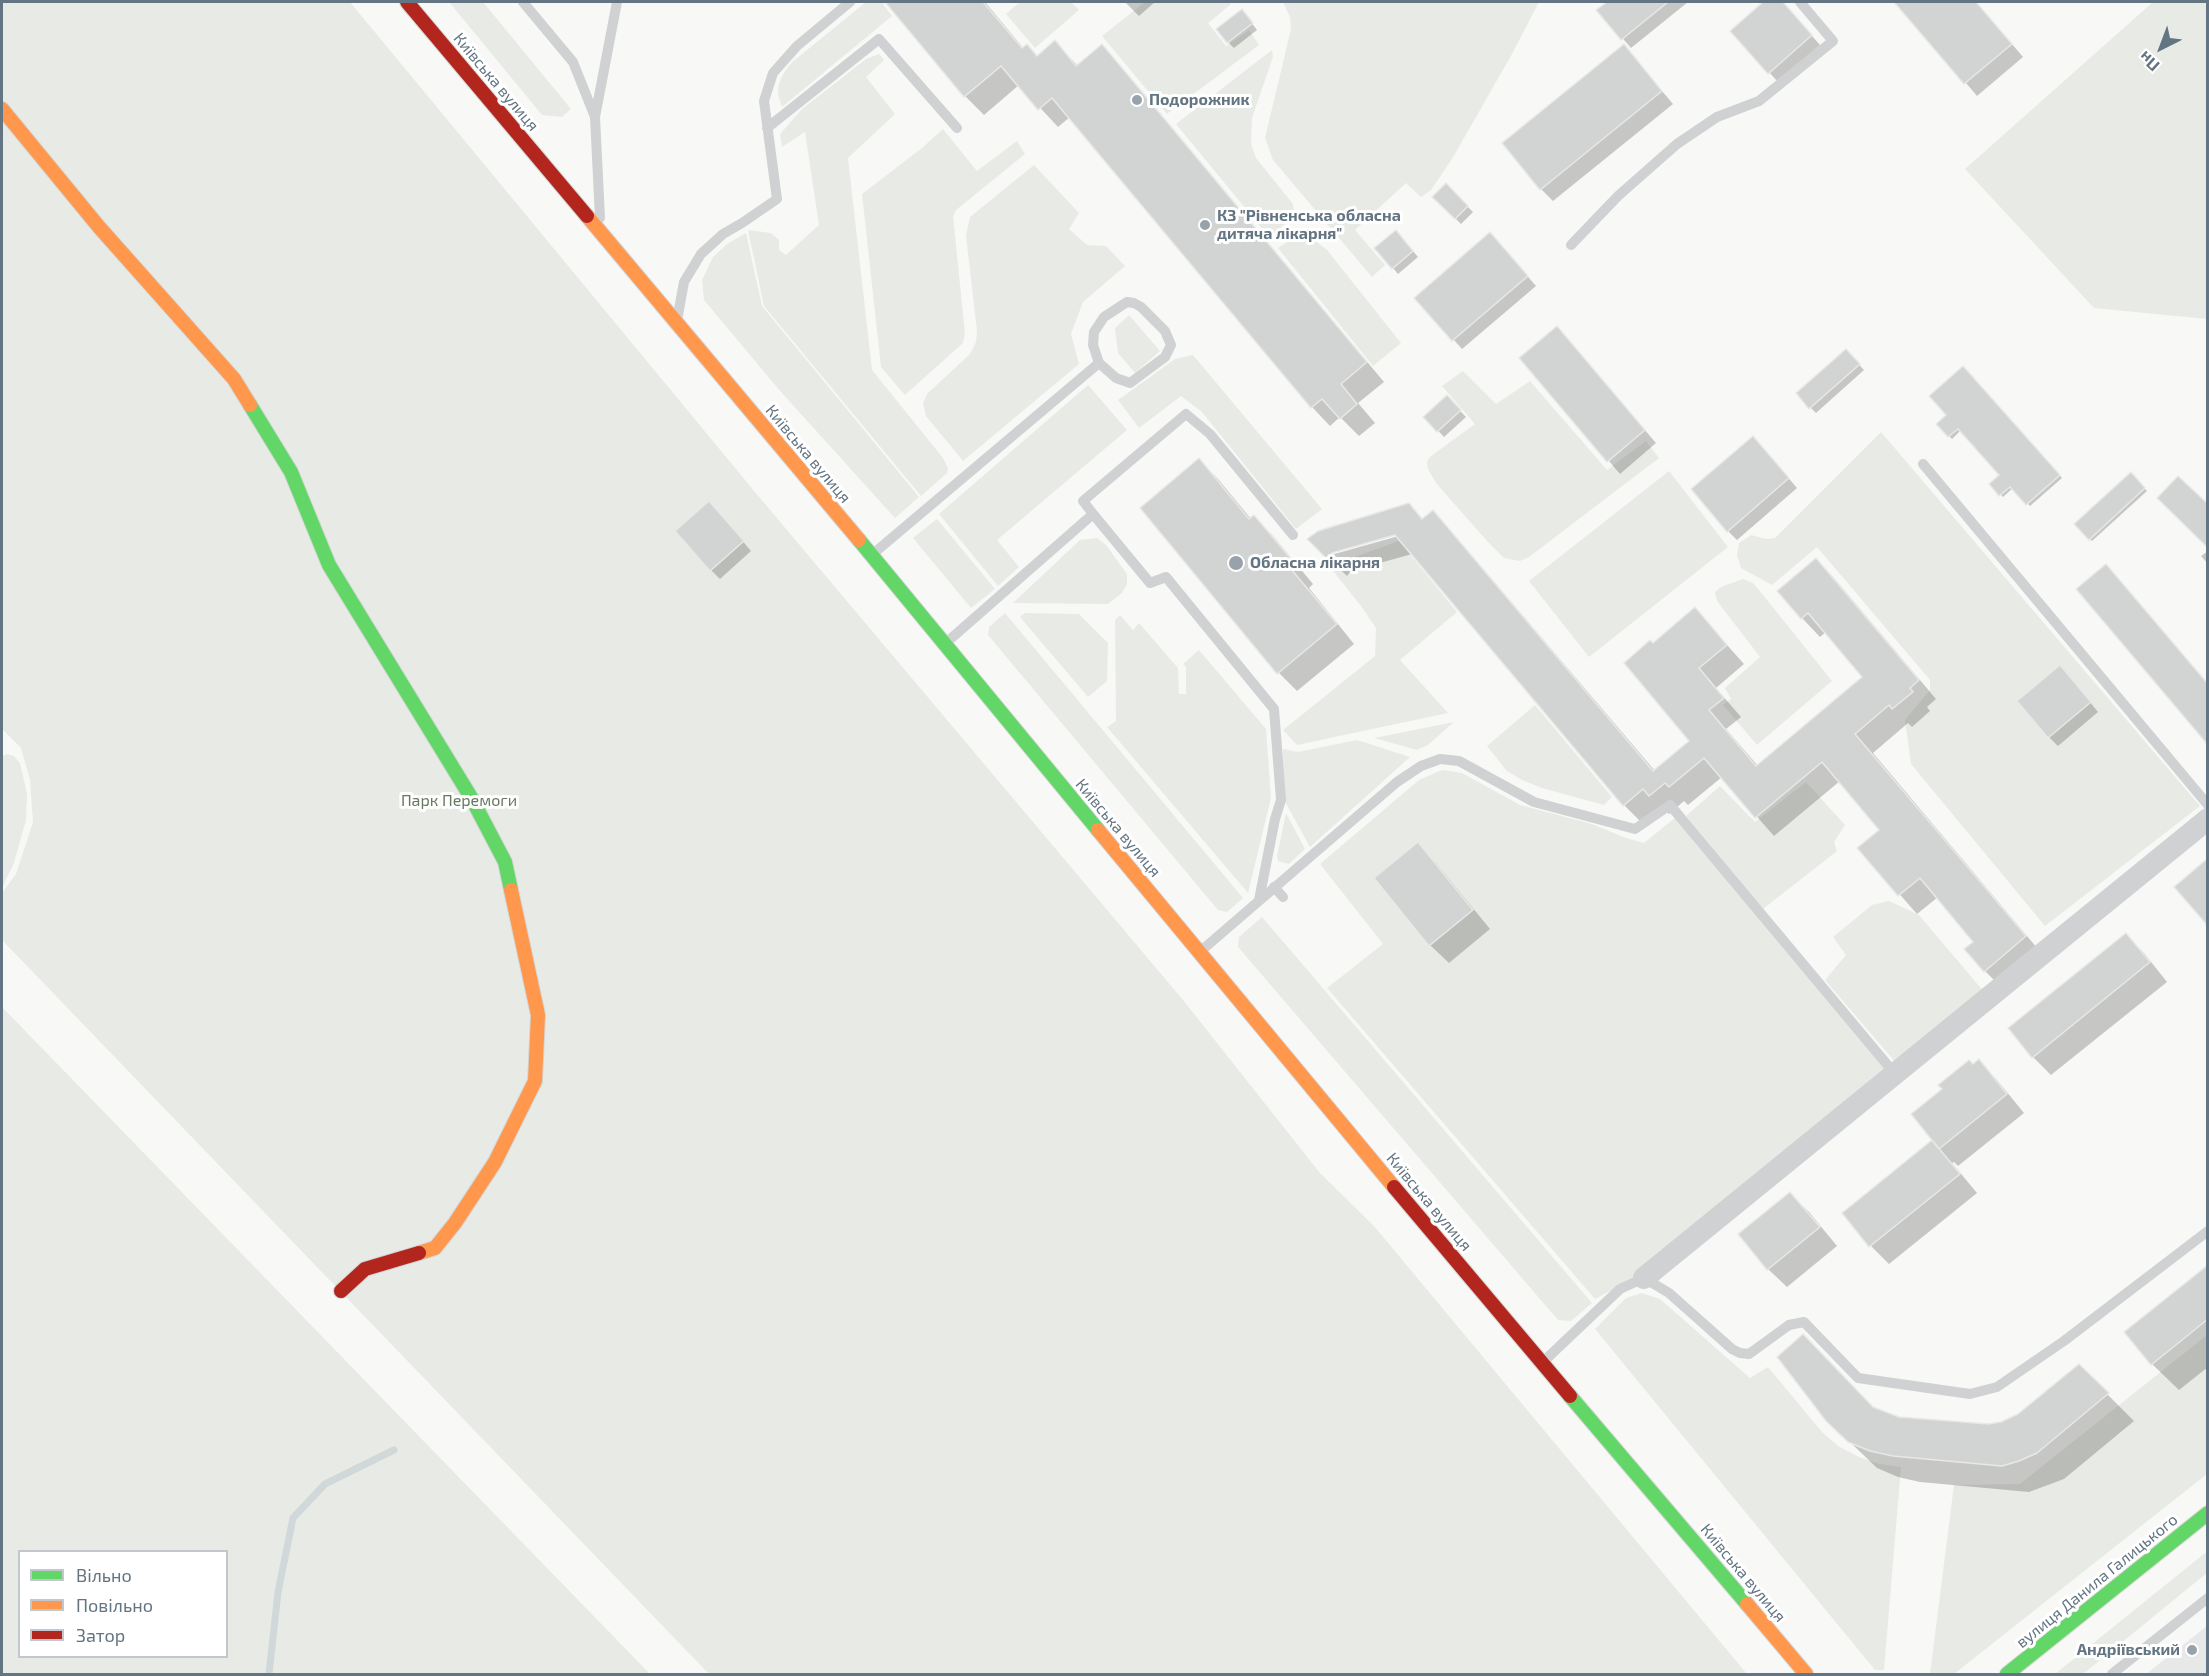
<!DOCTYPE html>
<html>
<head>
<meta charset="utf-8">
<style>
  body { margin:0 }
  #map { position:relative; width:2209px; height:1676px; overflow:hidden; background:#f8f8f7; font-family:"Exo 2",sans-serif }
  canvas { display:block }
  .frame { position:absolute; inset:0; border:3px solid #637482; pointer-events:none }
  .legend { position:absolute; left:18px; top:1550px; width:210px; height:108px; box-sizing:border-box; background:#fff; border:2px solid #c1c7cd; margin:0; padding:8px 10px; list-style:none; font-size:18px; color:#637482 }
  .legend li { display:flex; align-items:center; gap:12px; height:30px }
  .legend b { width:30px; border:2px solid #c1c7cd }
  .north { position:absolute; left:2131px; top:18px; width:60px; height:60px; -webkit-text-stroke:4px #fff; paint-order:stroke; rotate:222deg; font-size:16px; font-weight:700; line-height:24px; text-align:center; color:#637482 }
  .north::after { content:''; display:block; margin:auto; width:21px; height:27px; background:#637482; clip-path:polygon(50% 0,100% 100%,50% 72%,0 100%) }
</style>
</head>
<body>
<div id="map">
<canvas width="2209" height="1676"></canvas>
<div class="frame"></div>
<ul class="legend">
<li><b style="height:8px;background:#63d668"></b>Вільно</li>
<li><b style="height:8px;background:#ff974d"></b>Повільно</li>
<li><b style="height:8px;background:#b3261e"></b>Затор</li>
</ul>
<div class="north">Пн</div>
</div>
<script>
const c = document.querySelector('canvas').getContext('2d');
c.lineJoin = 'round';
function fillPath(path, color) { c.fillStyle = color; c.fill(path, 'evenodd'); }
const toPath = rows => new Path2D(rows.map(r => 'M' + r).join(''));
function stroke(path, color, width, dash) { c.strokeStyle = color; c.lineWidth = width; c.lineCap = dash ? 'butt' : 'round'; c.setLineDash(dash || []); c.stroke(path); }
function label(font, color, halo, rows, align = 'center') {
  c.font = font + ' "Exo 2",sans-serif'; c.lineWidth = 6; c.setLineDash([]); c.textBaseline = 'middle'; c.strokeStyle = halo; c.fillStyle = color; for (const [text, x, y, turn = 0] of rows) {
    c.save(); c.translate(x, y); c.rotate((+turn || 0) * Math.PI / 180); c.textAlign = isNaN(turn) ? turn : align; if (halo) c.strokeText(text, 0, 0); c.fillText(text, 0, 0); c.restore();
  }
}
const built = toPath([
  [2207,1626,2207,1674,2146,1674]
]);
const green = toPath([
  [2,2,350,2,760,498,1183,1000,1320,1173,1374,1226,1747,1674,709,1674,2,940,2,893,16,874,33,822,30,780,21,748,2,729],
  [449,2,483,2,571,109,562,117,542,115],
  [866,2,886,2,883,4,892,16,782,107,778,95,779,84,782,76,791,63],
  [1020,2,1071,2,1079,10,1035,48,1006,14],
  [1145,2,1231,2,1230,5,1208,23,1226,46,1249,30,1259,45,1167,114,1102,36],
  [1283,2,1539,2,1512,54,1452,159,1431,190,1421,197,1406,183,1355,230,1385,265,1372,277,1273,160,1265,138,1291,29,1290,17],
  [2153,2,2207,2,2207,319,2094,308,1965,169],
  [1272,50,1273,57,1252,118,1251,144,1256,158,1293,204,1294,212,1291,219,1269,237,1176,124],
  [879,54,884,60,866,77,895,114,848,158,872,370,943,458,948,468,947,473,921,496,764,306,748,230,771,233,779,240,779,250,786,255,819,225,805,132,782,147,780,134,802,109,866,59],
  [943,129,977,171,1017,141,1025,154,956,210,953,216,965,333,963,343,905,395,881,367,862,194,922,148],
  [1034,165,1079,213,1069,229,1087,245,1106,246,1125,266,1083,302,1071,334,1079,364,963,461,926,416,923,403,927,394,970,354,976,342,977,331,966,236,970,217],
  [746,233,762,306,919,497,895,518,781,392,704,300,702,280,713,257,727,244],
  [1298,235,1312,238,1327,250,1401,343,1373,366,1278,248],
  [1129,315,1160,351,1135,373,1118,353,1115,328],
  [1193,355,1322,509,1296,529,1202,412,1181,396,1139,428,1118,400,1175,359],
  [1463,371,1496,404,1530,381,1607,470,1646,441,1659,458,1529,557,1520,561,1504,558,1487,541,1436,483,1428,469,1427,461,1431,456,1475,424,1442,386],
  [1088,385,1127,430,997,540,1019,567,998,586,939,514],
  [1881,432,2200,806,2045,926,1911,764,1905,720,1930,690,1930,680,1817,547,1772,585,1741,568,1737,555,1739,543,1751,535,1766,539,1775,538],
  [1669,471,1728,547,1589,657,1529,581],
  [937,519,995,589,971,608,913,538],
  [1097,538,1106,545,1127,574,1127,584,1122,593,1108,604,1013,603,1080,540],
  [1399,541,1457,612,1400,660,1448,713,1297,745,1283,730,1375,656,1376,628,1361,606,1329,566],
  [1743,579,1753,583,1763,595,1832,681,1757,745,1723,705,1731,699,1725,688,1760,657,1717,601,1715,592,1721,587],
  [1005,613,1243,898,1227,912,1218,910,988,635,989,627],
  [1025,613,1079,614,1108,643,1107,681,1088,697,1020,617],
  [1120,615,1133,630,1139,623,1178,668,1179,694,1186,694,1186,667,1183,664,1199,650,1266,729,1271,798,1248,893,1107,727,1116,721,1115,620],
  [1535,705,1612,797,1604,805,1542,788,1522,780,1507,771,1487,746],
  [1454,722,1428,745,1417,750,1374,738],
  [1357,740,1410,757,1310,847,1284,800,1283,749,1298,752],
  [8,754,14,756,20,763,27,794,26,820,14,863,3,886,2,756],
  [1442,770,1462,773,1520,805,1592,824,1626,838,1644,843,1676,817,1888,1072,1640,1275,1595,1299,1327,988,1383,944,1320,864,1419,780],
  [1806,782,1845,825,1834,842,1837,851,1763,909,1686,816,1720,786,1755,822],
  [1286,813,1305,849,1289,864,1278,861,1277,856],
  [1889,901,1919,915,1985,993,1896,1063,1825,980,1846,955,1833,937,1872,905],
  [1262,917,1592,1303,1571,1321,1558,1320,1238,947,1239,937],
  [2,1007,650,1674,2,1674],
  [20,1552,226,1552,226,1656,20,1656],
  [1642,1293,1660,1299,1750,1378,1768,1367,1822,1432,1838,1446,1859,1457,1879,1464,1901,1467,1884,1670,1875,1670,1595,1329,1626,1298],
  [2207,1335,2207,1474,1954,1674,1930,1674,1954,1485,2020,1484],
  [2205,1553,2207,1556,2207,1573,2083,1674,2055,1674]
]);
const shadow = toPath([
  [893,2,985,2,1024,49,1038,57,1055,42,1078,66,1102,46,1120,65,1384,382,1358,403,1375,423,1359,436,1340,417,1330,426,1312,407,1070,117,1058,127,1019,85,984,115,965,96,889,5],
  [1125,2,1155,2,1139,16],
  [1609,2,1688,2,1631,48,1598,10],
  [1765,2,1782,2,1820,45,1778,82,1732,31],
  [1900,2,1976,2,2023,57,1977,96,1898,3],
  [1247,17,1257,30,1234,48,1228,42],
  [1624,46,1673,104,1553,201,1541,189],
  [1446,185,1473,212,1461,224,1434,197],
  [1401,237,1418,257,1398,274,1393,268],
  [1499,243,1536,286,1462,349,1416,298],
  [1557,328,1656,443,1620,474,1521,358],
  [1852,357,1864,370,1816,413,1810,407],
  [1963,368,2062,478,2030,506,2013,488,2003,497,1991,484,2001,475,1961,430,1952,439,1938,424,1948,415],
  [1447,397,1466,417,1444,437,1425,417],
  [1762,447,1797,488,1737,540,1728,531],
  [1199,460,1218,479,1251,519,1254,517,1272,535,1313,584,1309,588,1354,644,1297,691,1279,673,1142,508],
  [2131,474,2147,491,2092,541,2076,525],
  [1408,505,1424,520,1433,512,1451,531,1655,771,1691,741,1653,645,1695,609,1744,664,1716,688,1741,717,1726,729,1758,766,1864,677,1826,632,1820,637,1802,618,1816,560,1834,578,1936,699,1927,707,1930,711,1912,727,1908,723,1873,753,2043,955,2003,989,1985,971,1975,942,1938,897,1917,914,1860,849,1881,830,1840,781,1774,836,1722,777,1688,805,1684,801,1669,814,1662,807,1642,823,1624,805,1412,554,1351,571,1347,576,1309,540],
  [1402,532,1402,535,1331,555,1336,550],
  [718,512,751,551,720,579,711,570],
  [2208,551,2208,564,2201,556],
  [2069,676,2098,712,2058,746,2049,737],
  [1418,844,1436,863,1490,929,1449,963,1430,945],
  [2126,935,2144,953,2167,982,2051,1075,2033,1057],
  [1979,1061,1997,1080,2024,1113,1958,1166,1954,1162,1952,1163,1977,1193,1889,1264,1871,1246,1844,1213,1932,1142,1944,1089],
  [1790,1194,1809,1212,1837,1246,1787,1287,1768,1269],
  [2208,1266,2208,1367,2179,1390,2152,1364],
  [2079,1366,2134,1421,2064,1479,2029,1492,1920,1482,1898,1477,1877,1468,1827,1420,1874,1409,1898,1418,1988,1426,2002,1423,2019,1415]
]);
const stream = toPath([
  [269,1674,278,1592,293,1518,325,1484,394,1450]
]);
const building = toPath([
  [885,2,983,2,1022,48,1027,44,1037,56,1055,40,1076,66,1102,44,1367,362,1341,384,1357,404,1340,419,1322,399,1311,408,1052,98,1038,110,1001,66,964,97,885,2],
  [1607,2,1668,2,1621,40,1596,10,1607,2],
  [1763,2,1783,2,1812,35,1768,74,1730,31,1763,2],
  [1894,2,1976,2,2012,44,1964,84,1894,2],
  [1242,9,1253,23,1227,43,1216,29,1242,9],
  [1624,44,1662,91,1540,190,1502,143,1624,44],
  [1446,183,1468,206,1455,219,1432,197,1446,183],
  [1396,230,1413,251,1392,269,1374,248,1396,230],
  [1490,232,1528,276,1452,341,1414,298,1490,232],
  [1557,326,1645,430,1607,462,1519,358,1557,326],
  [1846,349,1860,364,1809,409,1796,393,1846,349],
  [1963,366,2060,475,2026,505,2010,487,1999,496,1989,484,1999,475,1958,429,1948,437,1936,424,1946,415,1929,396,1963,366],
  [1447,395,1461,410,1437,432,1423,417,1447,395],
  [1753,436,1789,478,1727,532,1691,489,1753,436],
  [1199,458,1249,519,1254,515,1296,565,1291,569,1337,624,1277,674,1140,508,1199,458],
  [2131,472,2145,488,2089,540,2074,524,2131,472],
  [2178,476,2208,504,2208,548,2157,498,2178,476],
  [709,501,744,541,710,571,675,531,709,501],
  [1409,503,1422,519,1433,510,1653,771,1689,741,1624,663,1650,640,1653,643,1695,607,1727,645,1699,668,1724,698,1709,710,1756,766,1862,677,1808,613,1801,619,1777,591,1816,558,1919,680,1910,688,1913,692,1892,709,1889,705,1855,734,2026,936,1984,972,1964,949,1973,942,1920,878,1898,896,1857,848,1879,830,1822,762,1755,818,1704,758,1669,787,1665,783,1649,796,1643,789,1623,806,1395,535,1332,553,1327,559,1307,539,1318,531,1409,503],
  [2106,564,2208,684,2208,745,2076,589,2106,564],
  [2060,665,2091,702,2048,738,2017,701,2060,665],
  [1418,842,1473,910,1429,946,1374,878,1418,842],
  [2208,858,2208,926,2174,887,2208,858],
  [2126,933,2150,962,2032,1058,2008,1028,2126,933],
  [1979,1059,2007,1094,1939,1149,1911,1114,1942,1089,1938,1085,1969,1060,1973,1064,1979,1059],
  [1932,1140,1960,1174,1869,1247,1842,1213,1932,1140],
  [1790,1192,1820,1227,1767,1270,1738,1234,1790,1192],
  [2208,1265,2208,1319,2151,1365,2124,1332,2208,1265],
  [1803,1334,1873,1407,1899,1417,1988,1424,2001,1422,2018,1414,2079,1364,2109,1393,2037,1453,2019,1461,2002,1466,1893,1456,1870,1451,1848,1442,1826,1421,1777,1357,1803,1334]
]);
const lane = toPath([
  [523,2,573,62,595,117,600,218],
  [595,117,617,2],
  [767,128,879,39,957,128],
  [1571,245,1618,196,1677,144,1717,117,1759,101,1833,41,1800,2],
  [678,315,684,282,701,254,723,234,742,223,777,199,764,101,773,73,797,46,850,2],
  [1923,464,2208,805],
  [1093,514,1083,501,1186,414,1210,434,1293,535],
  [874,553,1099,363,1093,345,1094,332,1104,317,1127,302,1134,303,1141,307,1165,331,1171,345,1165,357,1130,383,1116,378,1099,363],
  [947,642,1093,514,1150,583,1166,577,1274,709,1281,800,1275,819,1259,900],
  [1274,887,1283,897],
  [1202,950,1397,782,1421,766,1432,762,1440,759,1459,761,1534,802,1635,829,1670,805,1895,1074],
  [1544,1361,1620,1289,1644,1278,1669,1293,1732,1349,1740,1353,1749,1354,1789,1325,1804,1322,1858,1378,1970,1394,1997,1387,2064,1341,2208,1231],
  [2112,1674,2208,1598]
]);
const street = toPath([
  [1644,1278,2208,819]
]);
const fast = toPath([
  [250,405,291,472,329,565,472,799,505,862,511,890],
  [859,540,1098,830],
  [1570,1396,1747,1604],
  [2007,1674,2208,1513]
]);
const slow = toPath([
  [2,109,99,227,234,379,250,405],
  [587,216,859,540],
  [1098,830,1394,1187],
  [419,1253,435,1248,455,1223,495,1162,535,1081,538,1015,511,890],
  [1747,1604,1806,1674]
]);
const jam = toPath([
  [407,2,587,216],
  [1394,1187,1570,1396],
  [341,1291,365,1269,419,1253]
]);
const markers = [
  [1137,100,6,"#97a2ab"],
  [1205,225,6,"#97a2ab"],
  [1236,563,8,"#97a2ab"],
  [2192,1650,6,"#97a2ab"]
];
const streetNames = [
  ["Київська вулиця",496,82,50],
  ["Київська вулиця",808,454,50],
  ["Київська вулиця",1118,828,50],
  ["Київська вулиця",1429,1202,50],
  ["Київська вулиця",1743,1573,50],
  ["вулиця Данила Галицького",2097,1581,-39]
];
const poiNames = [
  ["Подорожник",1149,100],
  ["КЗ \"Рівненська обласна",1217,216],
  ["дитяча лікарня\"",1217,234],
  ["Обласна лікарня",1250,563],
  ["Андріївський",2180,1650,"right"]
];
const parkNames = [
  ["Парк Перемоги",459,801]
];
fillPath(built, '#e7e8e8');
fillPath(green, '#e8ebe5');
fillPath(shadow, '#0003');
stroke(stream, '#d0d8da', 7);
fillPath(building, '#d2d3d3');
stroke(building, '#e8e8e6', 1.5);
stroke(fast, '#d4d6d6', 16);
stroke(slow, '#d4d6d6', 16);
stroke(jam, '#d4d6d6', 16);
stroke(lane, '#cfd1d2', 10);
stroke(street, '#cfd1d2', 22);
stroke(fast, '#63d668', 14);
stroke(slow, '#ff974d', 14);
stroke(jam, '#b3261e', 14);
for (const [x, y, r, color] of markers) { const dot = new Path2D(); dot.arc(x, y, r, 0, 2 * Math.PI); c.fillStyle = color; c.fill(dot); stroke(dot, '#fff', 2); }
label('16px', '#637482', '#fff', streetNames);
label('bold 16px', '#637482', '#fff', poiNames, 'left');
label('16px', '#667a62', '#fff', parkNames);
</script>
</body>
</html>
